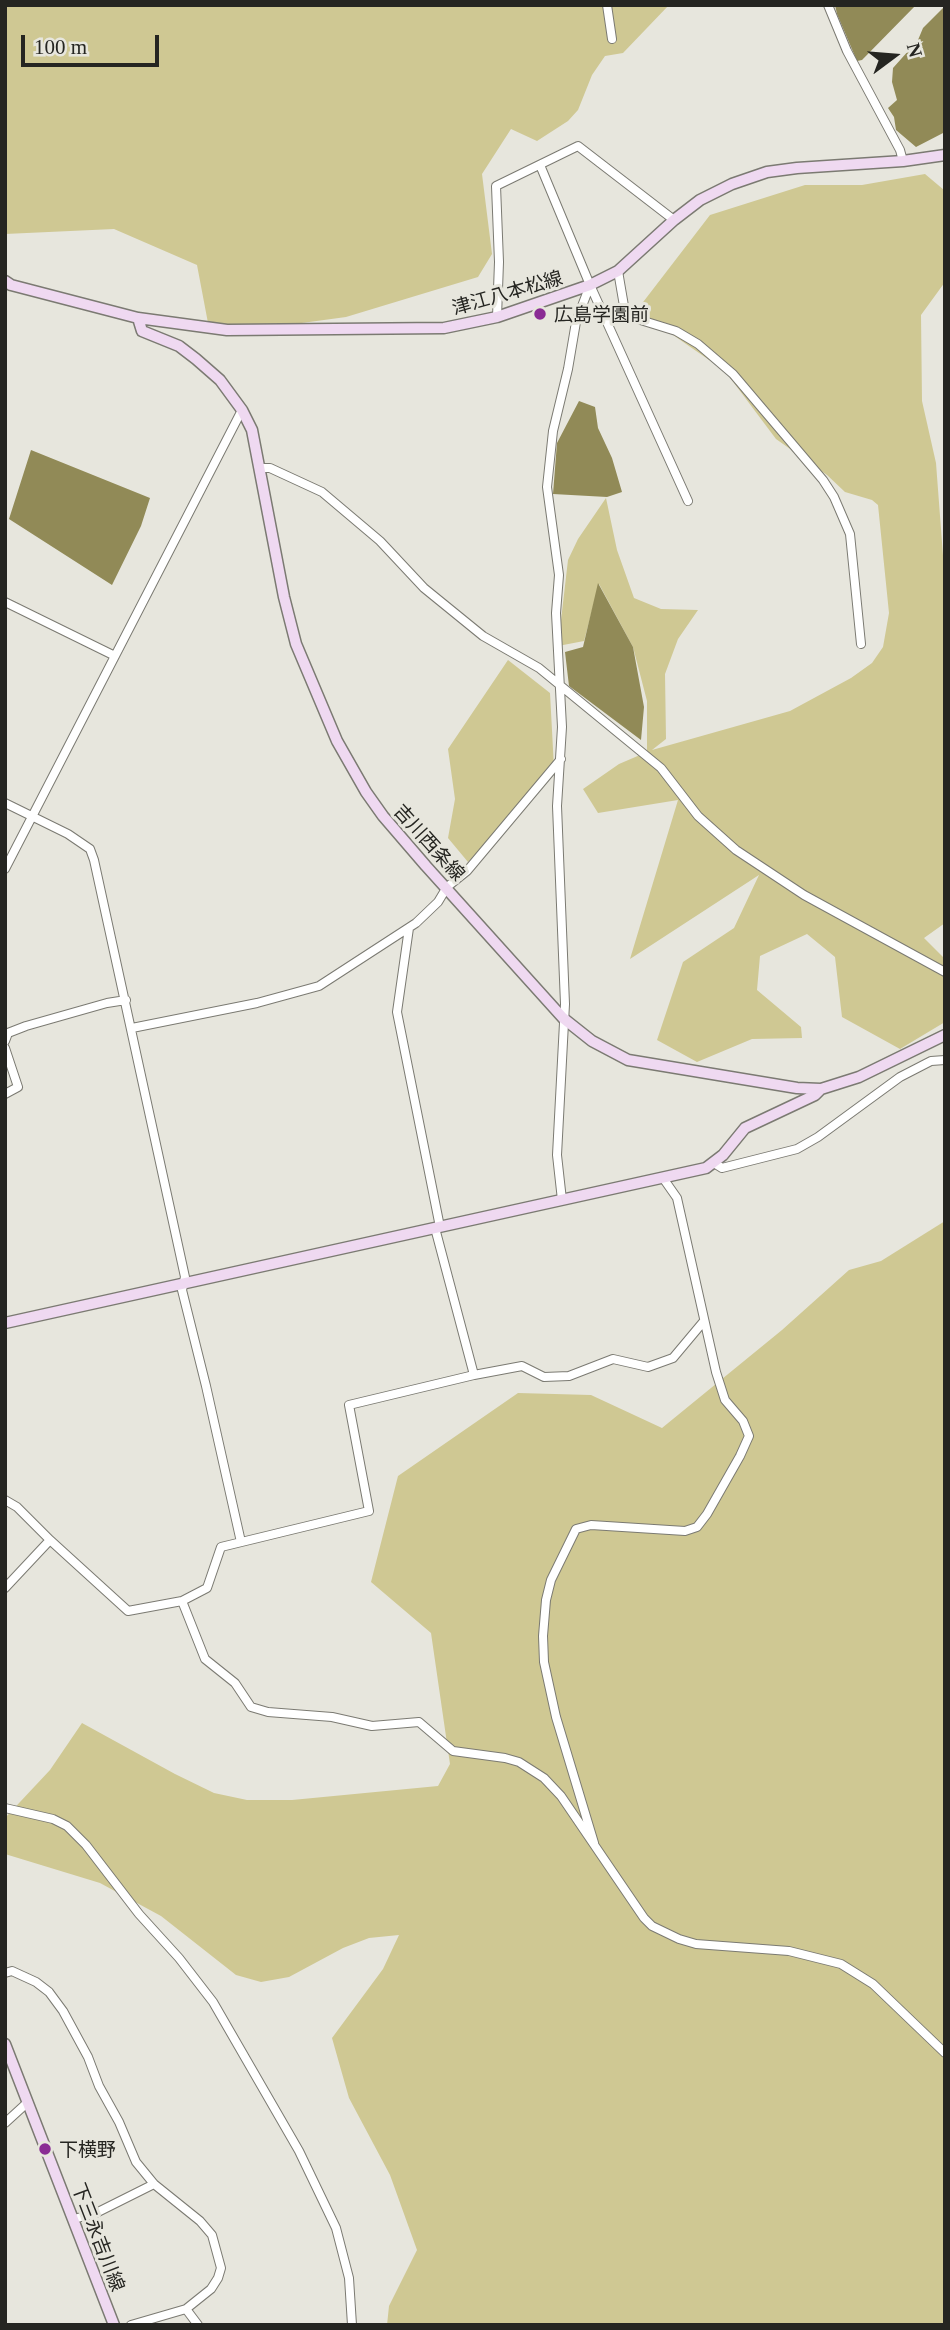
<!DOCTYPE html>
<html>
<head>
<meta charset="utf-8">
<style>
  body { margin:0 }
  #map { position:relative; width:950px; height:2330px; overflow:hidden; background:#e7e6dd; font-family:Georgia,serif }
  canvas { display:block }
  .frame { position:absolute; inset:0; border:7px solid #252521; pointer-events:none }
  .north { position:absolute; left:859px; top:21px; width:70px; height:70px; -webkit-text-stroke:5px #e7e6dd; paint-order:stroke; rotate:74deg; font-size:19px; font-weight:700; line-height:28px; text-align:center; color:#252521 }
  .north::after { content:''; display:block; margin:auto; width:24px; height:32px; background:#252521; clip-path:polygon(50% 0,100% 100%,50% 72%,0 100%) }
  .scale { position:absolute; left:21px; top:35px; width:138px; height:32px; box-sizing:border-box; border:4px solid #252521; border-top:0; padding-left:9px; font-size:21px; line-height:24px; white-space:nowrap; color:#252521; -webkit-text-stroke:5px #e7e6dd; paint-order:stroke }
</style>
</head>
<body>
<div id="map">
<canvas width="950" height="2330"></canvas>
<div class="frame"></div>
<div class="north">N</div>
<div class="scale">100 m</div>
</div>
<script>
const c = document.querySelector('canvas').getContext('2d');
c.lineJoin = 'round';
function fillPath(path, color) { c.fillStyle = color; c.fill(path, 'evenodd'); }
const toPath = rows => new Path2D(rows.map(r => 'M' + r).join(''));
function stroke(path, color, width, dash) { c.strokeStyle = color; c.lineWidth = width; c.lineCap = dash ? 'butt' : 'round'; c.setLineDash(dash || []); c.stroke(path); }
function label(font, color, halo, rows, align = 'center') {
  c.font = font + ' Georgia,"Noto Sans JP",serif'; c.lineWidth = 6; c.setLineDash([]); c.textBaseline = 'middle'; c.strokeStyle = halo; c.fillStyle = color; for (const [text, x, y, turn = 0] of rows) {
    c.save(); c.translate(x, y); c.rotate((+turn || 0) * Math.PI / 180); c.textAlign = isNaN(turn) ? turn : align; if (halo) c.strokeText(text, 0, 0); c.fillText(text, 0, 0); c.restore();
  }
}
const green = toPath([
  [5,5,669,5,623,53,605,56,592,75,578,110,568,121,537,141,511,129,482,174,492,254,478,277,346,317,265,328,208,323,197,265,114,229,5,234],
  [925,174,944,190,945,193,945,282,921,315,922,401,936,463,945,582,945,923,924,938,945,959,945,1022,900,1049,842,1017,835,957,807,934,760,956,757,990,801,1027,802,1038,752,1039,697,1062,657,1040,683,962,734,928,759,875,630,959,678,800,598,813,583,789,619,764,647,752,647,701,633,647,599,584,584,641,558,646,568,560,578,539,606,498,617,550,634,598,661,609,698,610,678,639,665,674,666,739,652,750,790,711,851,678,872,663,883,647,889,613,878,505,872,500,845,492,827,475,776,439,725,371,637,310,710,215,805,185,862,185],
  [508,660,550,693,554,768,468,862,448,838,455,799,448,749],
  [945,1221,945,2325,387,2325,389,2306,417,2250,390,2175,349,2098,332,2038,383,1969,399,1935,369,1938,343,1948,289,1977,261,1982,236,1975,161,1916,100,1883,5,1854,5,1818,50,1770,82,1723,175,1774,214,1793,247,1800,292,1800,438,1786,450,1764,431,1633,371,1582,398,1476,518,1393,591,1395,662,1428,782,1330,849,1270,881,1261]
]);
const water = toPath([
  [835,5,916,5,862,60,857,61,837,14],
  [945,6,945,132,916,147,896,130,894,117,888,108,897,100,892,82,893,68,918,40,923,28],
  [579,401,595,407,598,428,612,458,622,492,607,497,553,494,557,443],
  [31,450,150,498,141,526,112,585,9,519],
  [598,583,633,647,644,707,641,740,569,686,565,652,583,647]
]);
const street = toPath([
  [607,5,612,39],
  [828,5,847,51,900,150,903,161],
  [540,165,590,285,688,501],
  [618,271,624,306,634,318,676,331,698,344,733,374,823,480,834,497,850,534,861,644],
  [497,317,499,262,496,186,578,146,674,220],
  [261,468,270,468,322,492,380,541,424,588,483,636,539,668,661,768,698,816,736,850,804,895,945,972],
  [5,602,115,656],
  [5,803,68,834,90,849,94,860,185,1277,182,1290,206,1386,241,1542],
  [5,869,242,410],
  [409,928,397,1012,440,1227],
  [132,1028,257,1003,319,986,416,923,438,902,447,887,467,871,561,759],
  [5,1041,8,1033,26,1026,107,1003,126,1000],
  [5,1048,18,1087,5,1094],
  [714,1163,722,1168,797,1149,818,1137,900,1077,931,1061,945,1060],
  [562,1200,557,1155,565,1004,557,806,562,727,556,613,559,575,547,487,553,431,568,369,576,322,590,285],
  [435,1228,474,1375],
  [5,1500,17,1507,50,1540,128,1611,182,1601,207,1588,221,1547,369,1511,349,1405,474,1375,522,1366,544,1377,569,1376,613,1359,648,1367,673,1358,704,1321],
  [5,1588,50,1540],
  [182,1601,205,1659,235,1683,251,1707,268,1712,332,1717,372,1726,419,1722,453,1751,505,1758,519,1762,544,1778,561,1796,644,1918,652,1926,679,1939,696,1944,789,1951,841,1964,873,1984,945,2053],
  [5,1808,53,1819,67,1826,86,1845,139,1914,179,1958,213,2002,299,2151,336,2228,349,2278,352,2325],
  [594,1843,556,1717,544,1662,543,1636,546,1600,551,1580,576,1529,591,1525,685,1531,697,1527,707,1514,740,1456,749,1436,743,1421,725,1400,716,1372,677,1198,663,1178],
  [5,1973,12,1971,36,1982,49,1992,63,2011,88,2057,99,2086,119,2122,136,2162,154,2184,200,2221,212,2235,221,2268,218,2278,211,2289,186,2309,131,2325],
  [5,2123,28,2102],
  [74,2219,96,2213,154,2184],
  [186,2309,198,2325]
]);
const secondary = toPath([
  [5,281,11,285,138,318,227,330,444,328,497,317,590,285,618,271,674,220,700,200,732,184,767,172,797,168,903,161,945,155],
  [138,318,142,331,179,346,196,359,220,380,242,410,252,430,284,597,296,644,337,741,366,792,383,816,426,866,563,1018,592,1041,628,1060,797,1088,821,1089,859,1077,945,1035],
  [5,1323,706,1168,723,1155,745,1128,815,1095,821,1089],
  [5,2044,114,2325]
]);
const markers = [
  [540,314,7,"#8a2b94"],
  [45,2149,7,"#8a2b94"]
];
const streetNames = [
  ["津江八本松線",507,292,-16],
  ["吉川西条線",430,842,48],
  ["下三永吉川線",99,2237,69]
];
const poiNames = [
  ["広島学園前",554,314],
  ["下横野",59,2149]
];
fillPath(green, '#cfc893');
fillPath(water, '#918a57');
stroke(street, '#7b7a72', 10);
stroke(secondary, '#7b7a72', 13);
stroke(street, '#fff', 8);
stroke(secondary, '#efd9f1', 10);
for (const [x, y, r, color] of markers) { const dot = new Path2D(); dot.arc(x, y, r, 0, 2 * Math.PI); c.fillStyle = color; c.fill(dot); stroke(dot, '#e7e6dd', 2.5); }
label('19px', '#252521', '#e7e6dd', streetNames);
label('19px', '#252521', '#e7e6dd', poiNames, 'left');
</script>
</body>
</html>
